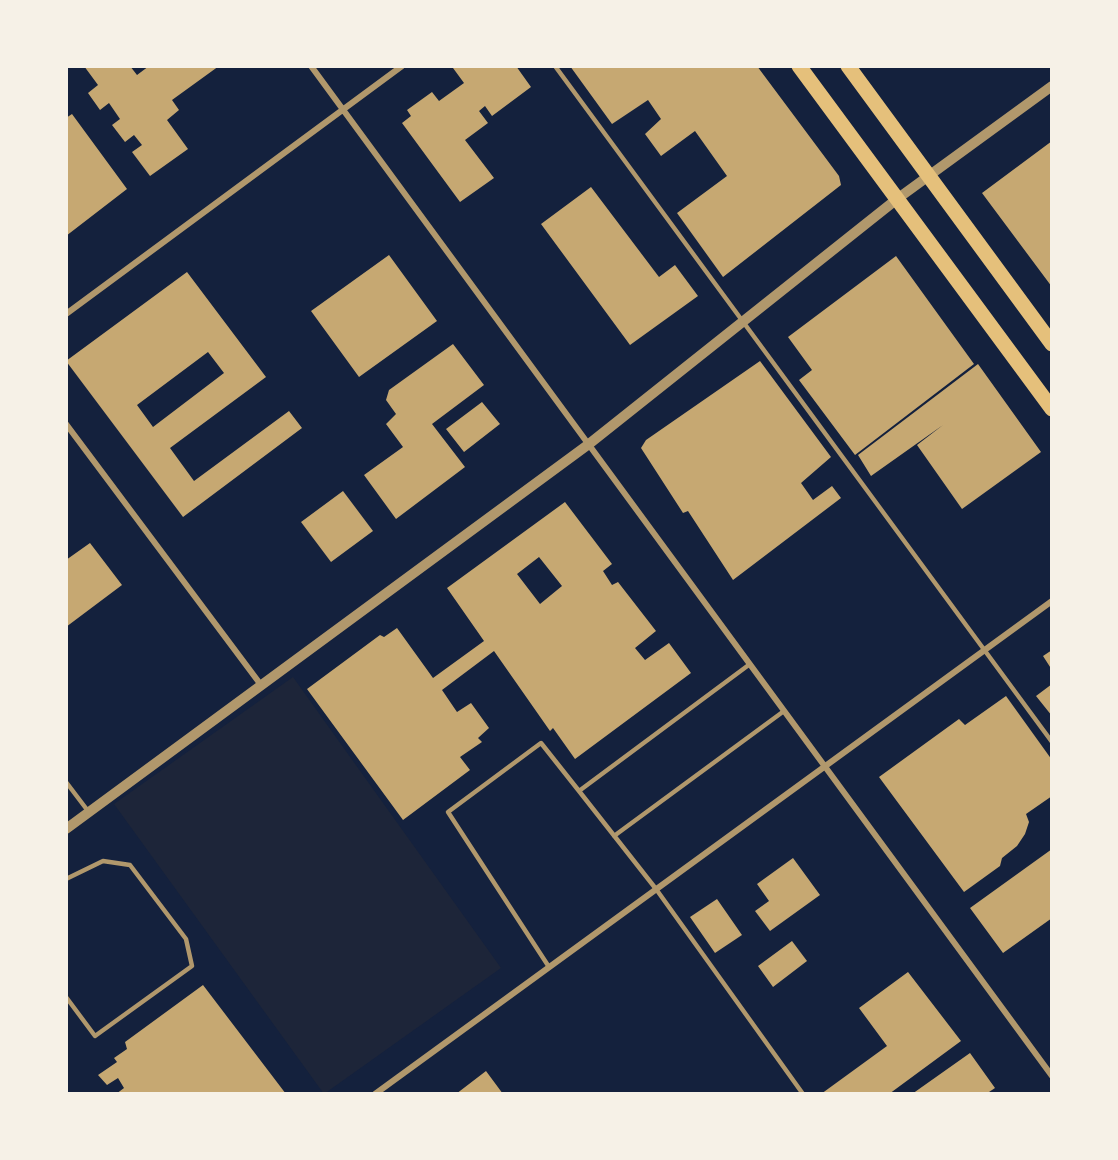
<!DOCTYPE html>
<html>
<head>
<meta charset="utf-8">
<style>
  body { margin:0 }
  #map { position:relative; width:1118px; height:1160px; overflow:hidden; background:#14213d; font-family:Cabin,sans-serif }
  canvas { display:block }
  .frame { position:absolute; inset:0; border:68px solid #f6f1e7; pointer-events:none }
</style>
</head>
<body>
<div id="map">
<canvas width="1118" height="1160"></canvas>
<div class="frame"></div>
</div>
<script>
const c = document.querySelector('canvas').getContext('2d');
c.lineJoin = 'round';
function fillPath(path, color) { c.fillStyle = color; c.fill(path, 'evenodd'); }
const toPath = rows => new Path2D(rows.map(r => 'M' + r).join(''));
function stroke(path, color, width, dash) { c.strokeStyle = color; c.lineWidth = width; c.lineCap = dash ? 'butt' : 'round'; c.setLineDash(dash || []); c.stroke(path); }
const green = toPath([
  [293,677,501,968,324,1094,114,804]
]);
const building = toPath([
  [84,66,130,66,137,75,149,66,219,66,172,100,179,110,167,120,188,149,150,176,132,152,142,145,134,135,125,142,112,125,120,119,109,103,100,110,88,93,98,85],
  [455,66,516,66,531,87,492,116,485,106,479,111,488,123,465,140,494,178,460,202,402,123,411,116,407,110,432,92,439,101,464,83,453,68],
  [570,66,757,66,839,176,841,185,723,277,677,213,727,176,695,131,661,156,645,134,661,119,648,100,612,124],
  [72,114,127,189,66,236,66,118],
  [1052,141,1052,287,982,193],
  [591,187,659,277,675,265,698,296,630,345,541,224],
  [389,255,437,321,359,377,311,311],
  [896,256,974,364,855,455,799,380,812,370,788,337],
  [187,272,266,377,170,448,194,481,289,411,302,428,183,517,66,361],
  [208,352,224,373,153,427,137,405],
  [453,344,484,385,432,424,465,467,396,519,364,475,403,447,386,424,396,414,386,400,389,390],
  [760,361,831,457,801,483,813,500,832,486,841,498,733,580,688,511,683,513,641,448,646,440],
  [978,364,1041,452,962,509,917,445,943,425,871,476,858,455],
  [482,402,500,424,464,452,446,429],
  [343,491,373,531,331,562,301,522],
  [565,502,612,564,603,571,612,585,618,582,656,631,635,648,645,660,669,643,691,673,575,759,553,728,550,731,494,651,442,690,457,712,471,703,489,728,478,738,482,742,460,757,470,770,403,820,307,689,380,635,384,637,397,628,433,678,484,641,447,588],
  [539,557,562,586,540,604,517,574],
  [90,543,122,585,66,627,66,560],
  [1052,650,1052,670,1043,656],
  [1052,684,1052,716,1036,696],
  [1006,696,1052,760,1052,796,1026,814,1029,822,1025,834,1017,846,1002,858,1000,866,964,892,879,777,959,719,965,725],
  [1052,849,1052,918,1003,953,970,908],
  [793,858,820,895,770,931,755,911,769,901,757,884],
  [717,899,742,935,715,953,690,917],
  [792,941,807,961,773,987,758,966],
  [908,972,961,1041,889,1094,821,1094,887,1046,859,1008],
  [203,985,286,1094,116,1094,124,1088,118,1078,107,1085,98,1075,117,1062,114,1058,127,1049,125,1042],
  [970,1053,995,1088,986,1094,912,1094],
  [486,1071,503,1094,456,1094]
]);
const service = toPath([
  [555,66,1052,742],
  [750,664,579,791,656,889,803,1094],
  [66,782,88,811],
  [614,836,784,711],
  [66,879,103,861,130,865,186,939,192,966,95,1036,66,997],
  [549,967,448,812,541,743,579,791]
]);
const minor = toPath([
  [311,66,1052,1076],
  [66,314,402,66],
  [66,424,261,685],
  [375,1094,1052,601]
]);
const tertiary = toPath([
  [66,829,589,444,897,199,1052,86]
]);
const primary = toPath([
  [799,66,1052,409],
  [848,66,1052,344]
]);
fillPath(green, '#1d2539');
fillPath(building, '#c6a872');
stroke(service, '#b1986c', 4.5);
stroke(minor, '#b1986c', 6);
stroke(tertiary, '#b1986c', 10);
stroke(primary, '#e5c07b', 15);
</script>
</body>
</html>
